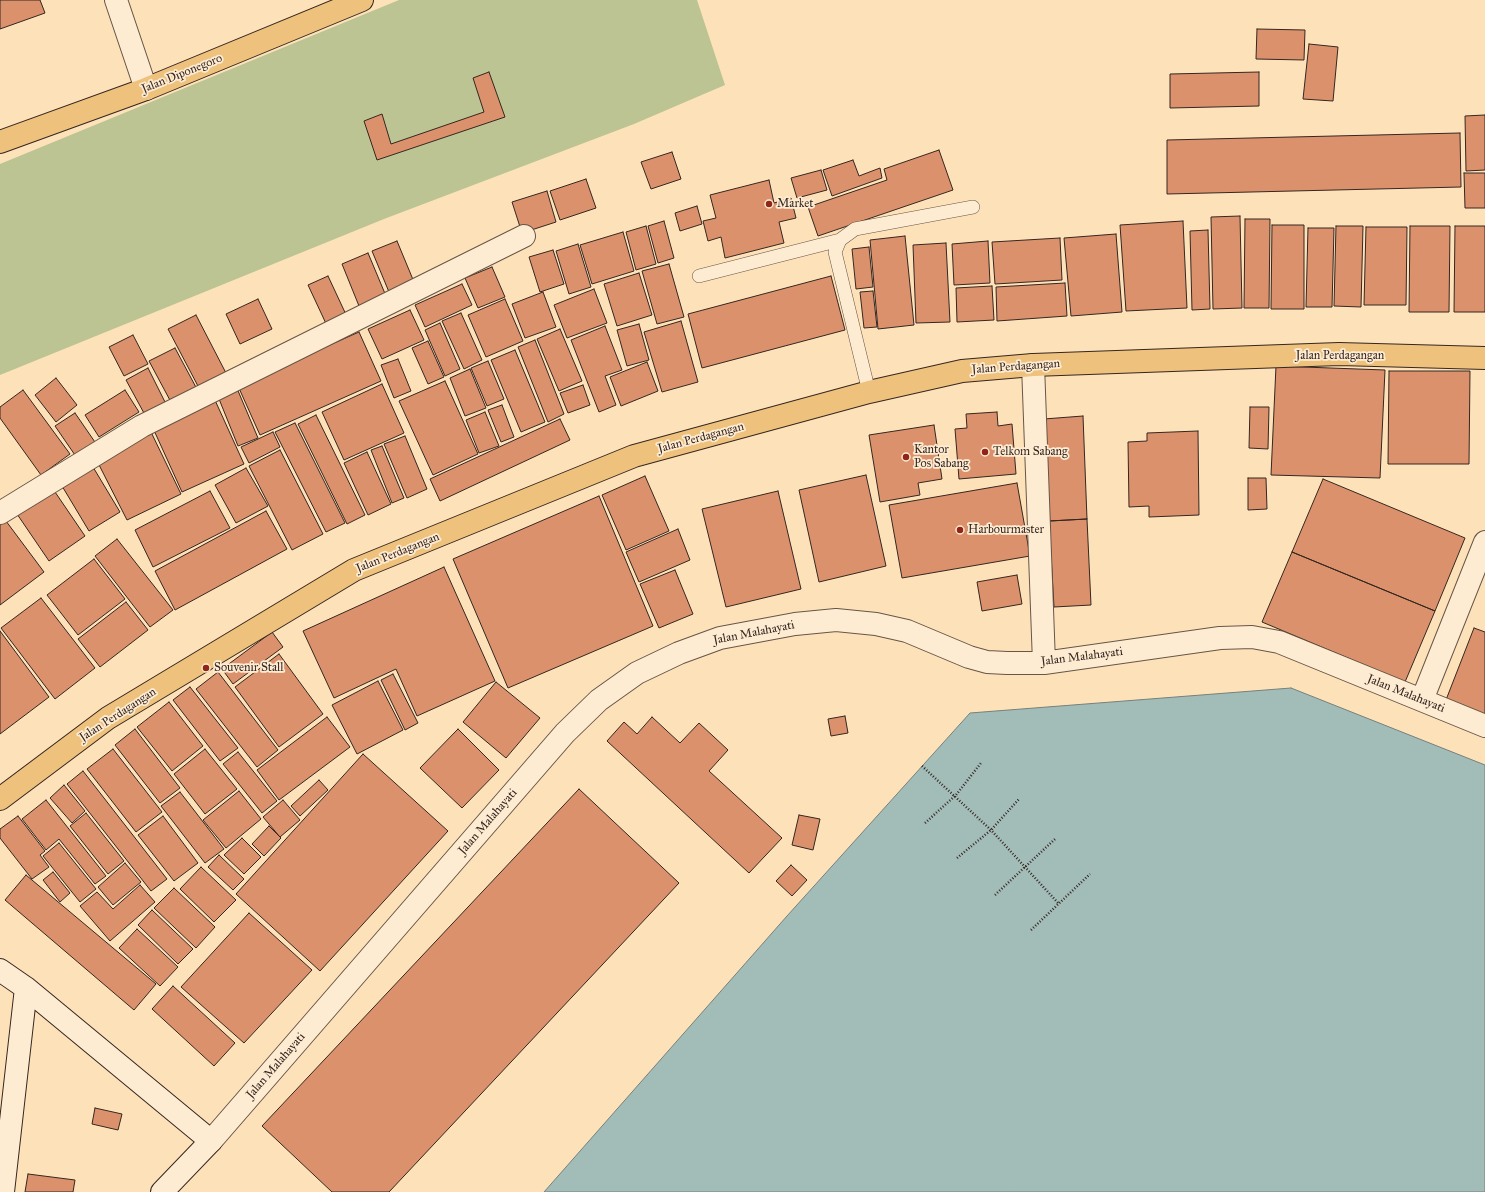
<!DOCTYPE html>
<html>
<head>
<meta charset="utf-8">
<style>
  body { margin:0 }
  canvas { display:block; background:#fde2b9 }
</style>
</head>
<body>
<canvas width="1485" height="1192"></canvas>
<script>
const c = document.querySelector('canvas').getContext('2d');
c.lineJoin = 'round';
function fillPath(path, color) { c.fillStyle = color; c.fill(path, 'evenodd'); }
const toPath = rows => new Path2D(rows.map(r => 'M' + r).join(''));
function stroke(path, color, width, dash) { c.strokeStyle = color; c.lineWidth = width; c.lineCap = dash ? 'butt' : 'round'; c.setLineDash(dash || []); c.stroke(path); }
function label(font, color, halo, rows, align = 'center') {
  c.font = font + ' "IM FELL Great Primer",serif'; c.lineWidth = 3.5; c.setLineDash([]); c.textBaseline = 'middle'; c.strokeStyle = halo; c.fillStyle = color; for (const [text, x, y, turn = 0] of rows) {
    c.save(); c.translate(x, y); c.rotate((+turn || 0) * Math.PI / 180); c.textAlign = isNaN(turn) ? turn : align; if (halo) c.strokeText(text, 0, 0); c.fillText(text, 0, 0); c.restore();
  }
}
const green = toPath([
  [399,0,697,0,725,85,634,124,384,219,0,375,0,164]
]);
const water = toPath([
  [1291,688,1485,765,1485,1192,544,1192,787,916,970,713,1291,688]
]);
const building = toPath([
  [0,0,40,0,45,13,0,29,0,0],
  [1257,29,1305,30,1304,60,1256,59,1257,29],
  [1309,44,1338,47,1333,101,1303,99,1309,44],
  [489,72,505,117,377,160,364,121,382,114,391,144,484,112,473,78,489,72],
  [1259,72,1259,106,1170,108,1170,74,1259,72],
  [1485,115,1485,170,1466,171,1465,116,1485,115],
  [1460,133,1461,187,1167,194,1167,140,1460,133],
  [939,150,953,190,818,236,808,207,887,180,884,169,939,150],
  [672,152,681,179,651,189,641,162,672,152],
  [853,160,859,176,880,168,882,178,832,196,823,170,853,160],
  [821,170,827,190,797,198,791,178,821,170],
  [1464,173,1485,173,1485,208,1465,208,1464,173],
  [586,179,596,208,560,220,550,191,586,179],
  [769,180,774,203,791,198,796,218,779,222,784,243,725,258,721,237,708,241,703,221,716,218,710,195,769,180],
  [547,191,556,222,522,233,512,202,547,191],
  [697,206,702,224,680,231,675,213,697,206],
  [1240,216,1242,308,1213,309,1211,217,1240,216],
  [1245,219,1270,219,1269,308,1244,308,1245,219],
  [664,221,674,258,658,263,648,226,664,221],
  [1183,221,1187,308,1126,311,1120,225,1183,221],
  [1272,225,1304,225,1304,309,1271,309,1272,225],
  [646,226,656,264,636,270,626,232,646,226],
  [1336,226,1363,226,1361,307,1334,306,1336,226],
  [1410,226,1450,226,1449,312,1409,312,1410,226],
  [1455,226,1485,226,1485,312,1454,312,1455,226],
  [1366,227,1407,227,1406,305,1364,305,1366,227],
  [1308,228,1334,228,1332,307,1306,307,1308,228],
  [1208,230,1210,309,1192,310,1190,231,1208,230],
  [623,232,634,271,592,284,580,245,623,232],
  [1116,234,1122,312,1071,316,1064,238,1116,234],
  [905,236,914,325,878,329,870,240,905,236],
  [1060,238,1062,280,995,284,992,242,1060,238],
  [397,241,414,282,389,292,372,251,397,241],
  [988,241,990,283,954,285,952,244,988,241],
  [946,243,950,322,916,323,913,245,946,243],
  [578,244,591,287,569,294,556,251,578,244],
  [869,247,873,287,856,289,852,249,869,247],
  [553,250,564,284,540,292,529,257,553,250],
  [368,253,386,296,359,306,342,264,368,253],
  [669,264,684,317,657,324,642,271,669,264],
  [492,267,505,297,478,308,465,278,492,267],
  [639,273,652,315,617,326,604,284,639,273],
  [328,276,349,321,329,330,308,285,328,276],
  [831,276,845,330,702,368,688,314,831,276],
  [1065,283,1067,316,997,321,996,287,1065,283],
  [462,284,472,305,425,327,415,305,462,284],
  [992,286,994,320,957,322,956,288,992,286],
  [594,289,607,323,567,338,554,305,594,289],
  [873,291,877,327,864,328,860,292,873,291],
  [543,292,556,327,525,338,512,304,543,292],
  [258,299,272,329,240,344,226,314,258,299],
  [505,299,523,341,486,357,468,315,505,299],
  [410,310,424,340,382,359,368,329,410,310],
  [461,313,482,360,464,369,442,321,461,313],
  [196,315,226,373,199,388,168,329,196,315],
  [681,321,698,382,662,392,644,332,681,321],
  [440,323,460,369,445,376,425,330,440,323],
  [639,324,649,360,627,366,617,330,639,324],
  [605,326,622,370,605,376,616,405,599,412,571,340,605,326],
  [560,329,582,381,559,391,537,339,560,329],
  [359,332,381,381,260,435,238,386,359,332],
  [133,335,148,364,124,376,109,347,133,335],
  [535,340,564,414,548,422,518,347,535,340],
  [428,341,444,377,428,384,412,348,428,341],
  [175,348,198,391,172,404,149,361,175,348],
  [515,350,545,422,521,432,491,360,515,350],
  [398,359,411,391,394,398,381,365,398,359],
  [488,361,504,399,487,406,471,368,488,361],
  [647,362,658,391,621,406,610,377,647,362],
  [1276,366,1385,370,1380,478,1271,475,1276,366],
  [148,368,166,404,145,415,126,380,148,368],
  [470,369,486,408,465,416,450,378,470,369],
  [1389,371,1470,371,1469,464,1388,464,1389,371],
  [56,378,77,405,56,422,35,395,56,378],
  [445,381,478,454,433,475,399,401,445,381],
  [382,384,404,433,344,460,322,412,382,384],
  [583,385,590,405,568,413,560,393,583,385],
  [236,386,258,438,238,446,217,394,236,386],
  [23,390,70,454,41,475,0,418,0,407,23,390],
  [125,390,139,412,99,437,85,415,125,390],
  [214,398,244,464,182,492,152,426,214,398],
  [502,405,514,437,501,442,488,410,502,405],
  [1250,407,1269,407,1268,449,1249,448,1250,407],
  [485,412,499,446,479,453,466,420,485,412],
  [997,412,998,426,1012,424,1016,474,959,479,955,429,967,428,966,414,997,412],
  [75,413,97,445,77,458,55,426,75,413],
  [316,415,365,515,347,524,298,424,316,415],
  [1083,416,1087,519,1049,521,1044,419,1083,416],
  [560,419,570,440,440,501,430,479,560,419],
  [295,423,345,523,326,532,275,432,295,423],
  [934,425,942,479,918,483,920,495,880,502,869,435,934,425],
  [150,430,181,494,127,520,95,457,150,430],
  [1198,431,1199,515,1149,517,1149,506,1129,507,1128,442,1147,441,1147,433,1198,431],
  [273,432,280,447,249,463,241,447,273,432],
  [405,436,427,489,407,498,384,444,405,436],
  [382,446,404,498,392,503,371,450,382,446],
  [280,450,323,534,292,550,249,466,280,450],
  [367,452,391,504,368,515,344,463,367,452],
  [90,462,120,512,89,531,59,481,90,462],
  [246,468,268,506,236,523,215,485,246,468],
  [866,475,886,566,819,582,799,490,866,475],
  [645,476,669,531,626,550,602,495,645,476],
  [1248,478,1266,478,1267,509,1248,510,1248,478],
  [1323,479,1465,538,1435,611,1292,552,1323,479],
  [1017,483,1030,556,902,578,889,505,1017,483],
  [53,489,85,536,49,561,17,514,53,489],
  [210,491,230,528,153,567,135,530,210,491],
  [778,491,801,589,726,607,702,509,778,491],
  [599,496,653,626,508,688,453,559,599,496],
  [266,511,287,549,175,610,155,571,266,511],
  [3,517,44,572,0,605,0,519,3,517],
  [1087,519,1091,605,1054,607,1049,521,1087,519],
  [678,529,690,560,639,582,626,552,678,529],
  [117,539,173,610,150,627,95,556,117,539],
  [1292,552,1435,611,1405,682,1262,622,1292,552],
  [94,559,125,599,78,635,47,595,94,559],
  [444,567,495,681,417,716,396,669,334,698,303,631,444,567],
  [675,570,693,614,659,628,640,584,675,570],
  [1017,575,1022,604,982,611,977,582,1017,575],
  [41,598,95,668,55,699,1,628,41,598],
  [126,602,148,630,100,667,78,639,126,602],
  [1474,628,1485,632,1485,720,1444,705,1474,628],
  [0,631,49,697,0,734,0,631],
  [272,632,283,647,233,684,222,669,272,632],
  [279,654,323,714,279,747,235,687,279,654],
  [218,672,278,750,257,767,196,689,218,672],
  [393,674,418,723,405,730,381,680,393,674],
  [378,681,403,730,357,754,332,705,378,681],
  [496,682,540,718,506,758,463,722,496,682],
  [190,687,238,748,220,761,173,700,190,687],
  [169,702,203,746,172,771,137,727,169,702],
  [845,716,848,733,831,736,828,719,845,716],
  [327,717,350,747,279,800,257,770,327,717],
  [652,717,680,743,699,723,728,750,709,771,782,838,749,873,607,741,624,722,637,734,652,717],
  [135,729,180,788,160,803,115,745,135,729],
  [458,729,499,770,462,808,420,768,458,729],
  [113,749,162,812,136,832,87,769,113,749],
  [205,749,237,789,205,814,174,774,205,749],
  [238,752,277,801,262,813,223,764,238,752],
  [363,754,448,831,320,971,236,894,363,754],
  [83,771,167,879,151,891,67,784,83,771],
  [319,780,328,790,300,816,291,806,319,780],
  [64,785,85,811,72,823,50,798,64,785],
  [579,789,679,883,389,1192,332,1192,262,1126,579,789],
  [239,791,261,819,226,848,203,820,239,791],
  [180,792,224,849,205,863,161,806,180,792],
  [46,800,106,876,95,884,59,839,46,850,22,819,46,800],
  [283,800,300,820,280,837,263,817,283,800],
  [86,813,124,861,108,874,70,826,86,813],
  [799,815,820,819,813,850,792,845,799,815],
  [18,816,45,851,40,855,49,867,32,879,0,838,0,829,18,816],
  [163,816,198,863,174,881,138,835,163,816],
  [269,826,281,838,264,856,252,844,269,826],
  [242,838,261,857,244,874,224,855,242,838],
  [59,843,96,889,80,902,43,856,59,843],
  [219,855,244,879,233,890,208,867,219,855],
  [125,863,141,882,113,905,98,887,125,863],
  [791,865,807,880,792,896,776,881,791,865],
  [201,867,236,900,214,922,180,889,201,867],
  [53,872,70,893,60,902,43,880,53,872],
  [26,875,156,984,134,1010,5,900,26,875],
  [140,885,155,902,110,941,80,906,97,892,113,909,140,885],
  [174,888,215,927,196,948,154,908,174,888],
  [152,910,193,949,178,964,138,925,152,910],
  [249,913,312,970,244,1043,181,987,249,913],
  [137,929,178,967,160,986,119,948,137,929],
  [173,986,235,1043,214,1066,152,1009,173,986],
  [95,1108,122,1114,118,1130,92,1124,95,1108],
  [28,1174,75,1180,73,1192,25,1192,28,1174]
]);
const path = toPath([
  [922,766,991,830,1059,904],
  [925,823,956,795,981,763],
  [957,858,991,830,1019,799],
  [995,895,1055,839],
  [1031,930,1090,874]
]);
const service = toPath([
  [699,276,840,240],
  [869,392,835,252,840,240,855,229,973,207]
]);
const minor = toPath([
  [116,0,146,89],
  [1033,365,1044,663],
  [0,513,142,426,524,236],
  [1422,700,1485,542],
  [211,1141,565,733,599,700,637,673,679,653,720,638,795,624,836,620,876,624,907,631,969,657,987,662,1007,663,1044,663,1220,638,1252,637,1279,642,1485,726]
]);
const secondary = toPath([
  [0,970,26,988,211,1141,162,1192],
  [3,1192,26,988]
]);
const trunk = toPath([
  [0,142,146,89,362,0],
  [0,799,108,718,354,570,634,456,869,392,962,371,1033,365,1339,354,1485,358]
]);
const markers = [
  [769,204,4,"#8f2418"],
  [985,452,4,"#8f2418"],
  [906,457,4,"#8f2418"],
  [960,530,4,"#8f2418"],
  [206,668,4,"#8f2418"]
];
const streetNames = [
  ["Jalan Diponegoro",182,74,-22],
  ["Jalan Perdagangan",1340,356],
  ["Jalan Perdagangan",1016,367,-4],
  ["Jalan Perdagangan",701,438,-15],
  ["Jalan Perdagangan",398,553,-22],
  ["Jalan Malahayati",754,633,-11],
  ["Jalan Malahayati",1082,657,-7],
  ["Jalan Malahayati",1406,694,22],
  ["Jalan Perdagangan",118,715,-33],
  ["Jalan Malahayati",488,822,-49],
  ["Jalan Malahayati",276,1066,-49]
];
const poiNames = [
  ["Market",777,204],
  ["Kantor",914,450],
  ["Pos Sabang",914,464],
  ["Telkom Sabang",993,452],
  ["Harbourmaster",968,530],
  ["Souvenir Stall",214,668]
];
fillPath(green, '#bbc492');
fillPath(water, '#a2bcb8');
stroke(water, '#76807c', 1);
fillPath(building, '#db926c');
stroke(building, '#352621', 1);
stroke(service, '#675547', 14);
stroke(minor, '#675547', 24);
stroke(secondary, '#352621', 24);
stroke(trunk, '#352621', 24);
stroke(path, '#352621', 2.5, [1, 2]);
stroke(service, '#feecd2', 13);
stroke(minor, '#feecd2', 22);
stroke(secondary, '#feecd2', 22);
stroke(trunk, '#eec17c', 22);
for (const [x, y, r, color] of markers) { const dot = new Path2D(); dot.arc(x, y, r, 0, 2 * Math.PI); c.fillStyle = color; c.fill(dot); stroke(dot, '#feecd2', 1.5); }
label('12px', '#352621', '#feecd2', streetNames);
label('12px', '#352621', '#feecd2', poiNames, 'left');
</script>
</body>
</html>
